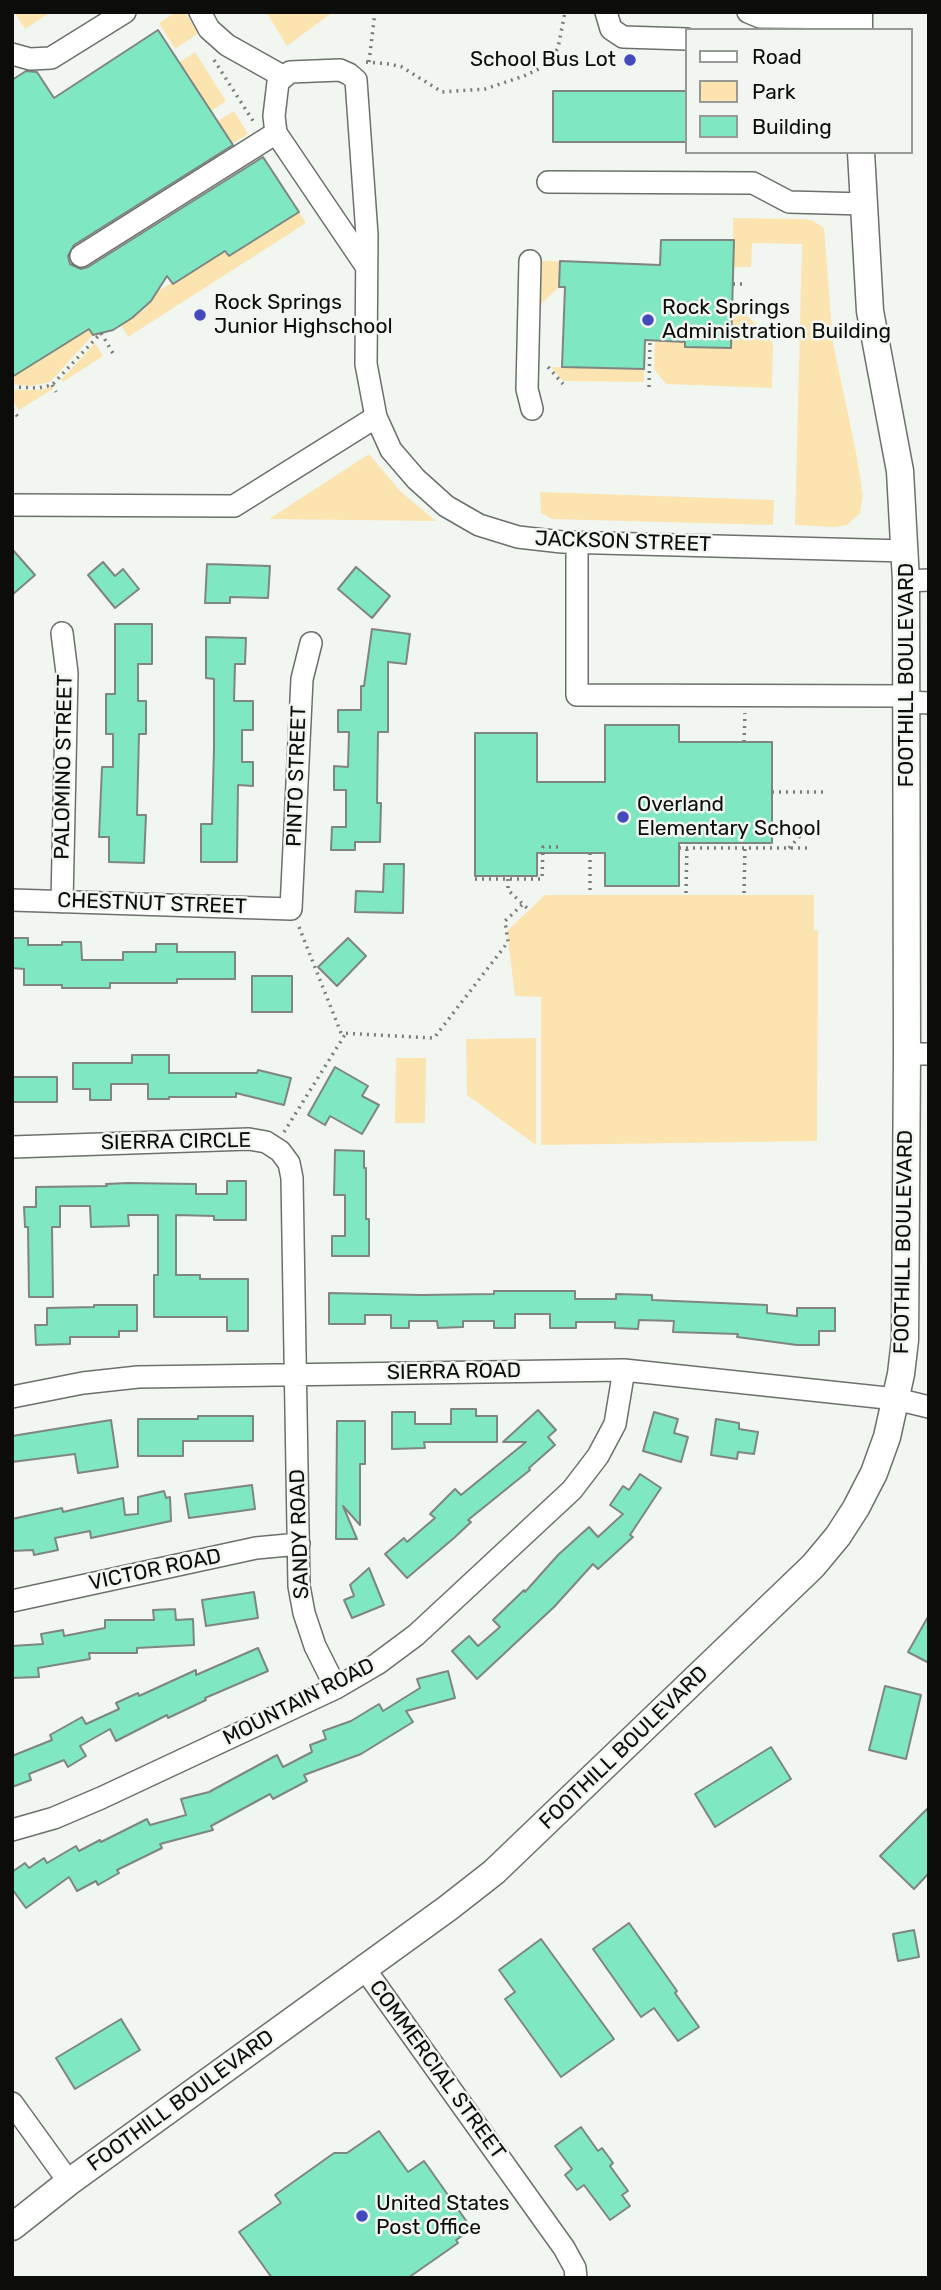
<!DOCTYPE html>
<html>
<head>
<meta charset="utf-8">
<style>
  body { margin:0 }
  #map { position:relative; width:941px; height:2290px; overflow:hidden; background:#f2f6f1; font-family:Rubik,sans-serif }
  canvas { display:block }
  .frame { position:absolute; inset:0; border:14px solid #0c0d0b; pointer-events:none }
  .legend { position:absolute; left:685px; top:28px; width:228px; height:126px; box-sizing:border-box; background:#f2f6f1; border:2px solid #969995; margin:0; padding:9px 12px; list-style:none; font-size:21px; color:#0c0d0b }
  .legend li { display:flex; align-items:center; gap:14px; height:35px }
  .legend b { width:35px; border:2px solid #969995 }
</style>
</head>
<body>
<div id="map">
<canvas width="941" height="2290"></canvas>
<div class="frame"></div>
<ul class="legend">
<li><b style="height:9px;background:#fff"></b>Road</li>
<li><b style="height:19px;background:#fbe4af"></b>Park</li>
<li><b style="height:19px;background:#7fe7c1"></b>Building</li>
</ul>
</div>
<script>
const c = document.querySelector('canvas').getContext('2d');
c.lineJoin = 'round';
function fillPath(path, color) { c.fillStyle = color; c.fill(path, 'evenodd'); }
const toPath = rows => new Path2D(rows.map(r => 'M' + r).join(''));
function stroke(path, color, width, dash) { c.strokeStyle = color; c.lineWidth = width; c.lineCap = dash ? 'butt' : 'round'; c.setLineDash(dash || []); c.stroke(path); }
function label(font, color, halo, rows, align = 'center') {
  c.font = font + ' Rubik,sans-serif'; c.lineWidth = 5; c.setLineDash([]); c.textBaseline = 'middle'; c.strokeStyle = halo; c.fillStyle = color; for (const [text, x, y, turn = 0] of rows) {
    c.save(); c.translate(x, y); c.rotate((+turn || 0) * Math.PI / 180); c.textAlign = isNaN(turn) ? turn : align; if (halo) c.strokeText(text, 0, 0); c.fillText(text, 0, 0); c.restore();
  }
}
const green = toPath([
  [14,12,51,12,25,29],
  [176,12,185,12,199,33,175,49,159,23],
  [266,12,333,12,287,46],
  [195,52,226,101,211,111,180,62],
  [234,111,248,134,232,144,218,121],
  [299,212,306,223,128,337,121,325,144,310,158,291,172,283,173,284,225,251,229,256],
  [733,218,803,219,812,220,824,228,833,343,856,452,863,496,860,513,847,525,835,527,795,525,802,244,752,243,751,267,733,267],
  [536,261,560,261,559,287,534,311],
  [732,299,773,343,772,388,666,384,654,369,655,341,685,342,710,348,731,348],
  [89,329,93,335,50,382,31,386,12,384,12,377],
  [95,343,103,356,63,382,61,380],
  [551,367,644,369,644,382,563,381],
  [51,387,53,389,19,410,12,400,12,390,39,390],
  [369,454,400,491,436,521,269,519],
  [540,492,774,500,773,525,552,519,541,513],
  [545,895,814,895,814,930,818,931,817,1141,541,1145,541,997,515,996,507,931],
  [536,1038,536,1145,467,1095,466,1039],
  [396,1058,426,1058,425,1123,395,1123]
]);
const building = toPath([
  [158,30,233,145,74,245,68,256,70,264,81,269,88,267,263,157,299,212,229,256,225,251,173,284,167,276,151,301,132,318,113,330,93,335,89,329,12,377,12,80,26,71,37,72,54,98,158,30],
  [553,91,687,91,687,142,553,142,553,91],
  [661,240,734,240,731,348,685,347,685,342,645,340,644,369,562,367,565,287,559,287,560,261,660,265,661,240],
  [12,549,35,575,12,595,12,549],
  [103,562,115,576,123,569,139,589,115,608,88,575,103,562],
  [207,564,270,566,268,598,230,597,230,603,205,603,207,564],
  [356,567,390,596,372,618,338,589,356,567],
  [115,624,152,624,152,664,138,664,138,701,146,701,146,734,139,734,137,815,146,815,144,863,109,862,109,837,99,837,102,767,113,767,113,734,106,734,106,694,115,694,115,624],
  [372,629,410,634,406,664,388,662,388,732,378,732,377,803,381,803,380,842,355,842,355,850,331,850,332,827,346,827,346,790,334,790,334,766,348,767,349,732,338,732,338,710,361,710,361,686,364,686,372,629],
  [206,637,246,638,245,664,235,664,234,701,253,701,253,730,242,730,242,762,253,762,253,786,238,785,237,862,201,862,201,824,212,824,214,748,214,679,206,678,206,637],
  [605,725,679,725,679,742,772,742,772,843,679,843,679,886,605,886,605,853,537,853,537,876,475,876,475,733,537,733,537,782,605,782,605,725],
  [384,864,404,864,403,913,355,912,356,891,383,892,384,864],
  [12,938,28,938,28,945,62,945,62,942,81,942,82,960,123,960,123,952,156,952,156,944,177,944,177,952,235,952,235,979,177,979,177,983,110,983,110,988,62,988,62,985,24,985,24,969,12,968,12,938],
  [348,938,366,956,337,986,318,967,348,938],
  [252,976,292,976,292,1012,252,1012,252,976],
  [132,1055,169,1055,169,1073,257,1073,258,1070,291,1078,284,1105,236,1093,236,1097,169,1097,169,1099,148,1099,148,1084,111,1084,111,1100,90,1100,90,1089,73,1089,73,1063,132,1063,132,1055],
  [335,1067,368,1086,362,1096,379,1105,362,1134,330,1116,325,1125,308,1115,335,1067],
  [12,1077,57,1077,57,1102,12,1102,12,1077],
  [335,1150,364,1151,364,1168,366,1168,366,1219,369,1219,369,1256,332,1256,332,1236,345,1236,345,1195,334,1195,335,1150],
  [227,1181,246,1181,246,1220,214,1220,214,1216,176,1215,176,1275,200,1275,200,1279,248,1279,248,1331,227,1331,227,1317,154,1317,154,1275,158,1275,158,1215,128,1215,129,1226,91,1227,90,1206,60,1206,60,1227,52,1227,53,1297,29,1297,28,1227,25,1227,24,1207,36,1207,36,1187,107,1186,106,1184,128,1183,196,1184,196,1194,227,1194,227,1181],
  [494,1291,575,1291,575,1299,616,1299,616,1294,652,1295,652,1300,767,1305,767,1313,797,1316,797,1308,835,1308,835,1331,819,1331,819,1345,797,1345,737,1337,738,1334,673,1332,674,1321,639,1320,638,1329,615,1328,615,1322,576,1322,576,1328,550,1328,550,1314,515,1314,515,1328,494,1328,494,1321,463,1321,463,1327,438,1328,437,1321,409,1321,409,1328,391,1328,391,1315,365,1315,365,1324,329,1324,329,1293,421,1295,494,1294,494,1291],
  [94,1305,137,1305,137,1331,119,1331,119,1337,70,1337,70,1344,36,1345,35,1325,47,1325,47,1308,94,1307,94,1305],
  [451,1409,476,1409,476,1416,497,1416,497,1442,424,1442,425,1448,392,1449,392,1412,415,1412,415,1424,451,1424,451,1409],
  [538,1410,556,1430,548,1437,555,1445,529,1468,530,1470,468,1520,471,1522,454,1538,407,1578,385,1554,404,1538,407,1542,435,1518,430,1514,455,1489,461,1495,526,1442,503,1442,538,1410],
  [654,1412,678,1419,674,1433,688,1437,681,1462,643,1451,654,1412],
  [198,1416,253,1416,253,1441,183,1441,183,1456,138,1456,138,1419,198,1419,198,1416],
  [716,1419,739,1423,739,1429,758,1432,754,1454,738,1452,737,1459,711,1455,716,1419],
  [111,1420,118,1467,78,1473,75,1454,12,1462,12,1436,111,1420],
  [337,1421,365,1421,365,1464,360,1464,360,1525,343,1506,357,1539,336,1539,337,1421],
  [640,1474,661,1488,630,1535,633,1537,598,1569,593,1564,554,1607,477,1679,452,1651,469,1636,478,1646,500,1627,493,1620,524,1590,525,1592,558,1555,589,1527,598,1537,623,1514,610,1505,623,1486,629,1490,640,1474],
  [252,1485,255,1509,189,1518,185,1494,252,1485],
  [164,1491,166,1498,170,1497,171,1521,91,1538,90,1531,55,1538,58,1550,34,1555,33,1550,12,1551,12,1519,62,1508,63,1512,123,1498,125,1515,138,1514,138,1497,164,1491],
  [369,1568,384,1605,352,1618,344,1600,354,1596,350,1585,369,1568],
  [254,1592,258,1618,206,1626,202,1600,254,1592],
  [175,1609,176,1620,193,1619,194,1645,137,1648,137,1653,89,1653,90,1659,38,1668,39,1677,12,1678,12,1646,43,1644,41,1634,63,1630,64,1636,105,1628,105,1620,154,1620,153,1610,175,1609],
  [929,1615,929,1663,908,1652,929,1615],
  [258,1648,268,1671,205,1698,206,1700,168,1718,167,1715,116,1741,110,1729,80,1746,86,1756,68,1767,64,1760,29,1774,31,1780,12,1787,12,1756,52,1740,50,1735,82,1717,86,1724,119,1709,116,1703,138,1693,139,1696,196,1670,196,1675,258,1648],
  [448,1671,455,1698,406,1711,413,1722,361,1754,304,1775,307,1781,273,1799,270,1794,211,1826,213,1830,160,1844,162,1848,117,1870,119,1873,98,1885,96,1881,77,1891,69,1877,26,1908,12,1889,12,1872,25,1863,29,1868,44,1858,47,1863,76,1846,79,1851,100,1840,101,1842,147,1819,150,1825,186,1815,181,1799,209,1792,277,1755,283,1767,312,1752,310,1745,326,1739,323,1731,351,1721,379,1704,383,1711,420,1688,417,1679,448,1671],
  [885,1686,921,1695,906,1759,869,1750,885,1686],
  [771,1747,791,1779,715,1827,695,1794,771,1747],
  [929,1807,929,1873,914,1889,880,1856,929,1807],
  [629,1923,677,1991,675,1993,699,2027,678,2041,654,2008,641,2017,593,1949,629,1923],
  [914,1930,919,1957,898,1961,893,1934,914,1930],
  [541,1939,614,2039,561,2077,505,1999,515,1992,499,1970,541,1939],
  [121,2019,140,2050,75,2089,56,2058,121,2019],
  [581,2127,598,2151,602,2148,613,2163,610,2166,628,2191,622,2195,630,2206,610,2220,584,2185,577,2190,565,2175,572,2169,555,2146,581,2127],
  [379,2131,408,2172,424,2161,472,2229,456,2240,458,2243,408,2278,272,2278,239,2232,281,2203,275,2195,334,2153,347,2153,379,2131]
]);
const path = toPath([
  [214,60,255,124],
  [366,62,390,64,402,67,442,92,485,89,524,76,543,67,550,61,558,48,565,12],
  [369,62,375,12],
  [733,284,745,284],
  [548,367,563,384],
  [52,385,56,392],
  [12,387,38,388,52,385,101,333,114,355],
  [649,387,650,341],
  [12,409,18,417],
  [744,742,745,713],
  [772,792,827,792],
  [679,848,810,848],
  [789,848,810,825],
  [590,853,590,895],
  [475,879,542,879,543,847,559,847],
  [508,879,508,890,529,910],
  [686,893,687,843],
  [744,893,745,843],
  [299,927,341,1033,434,1038,508,942,505,921,523,904],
  [284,1132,346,1033]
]);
const minor = toPath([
  [200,12,209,29,227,45,284,77],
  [606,12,611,29,623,37,687,39],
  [748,12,760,17,859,18],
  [12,54,30,59,51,58,125,12],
  [548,182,753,183,789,202,864,204],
  [81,256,276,133],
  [530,261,527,389,532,409],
  [366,266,276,133,274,116,278,82,290,72,340,70,349,74,356,80,367,235,366,364,376,417,391,450,416,479,446,506,479,525,518,537,562,542,906,551],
  [12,505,234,506,376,417],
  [577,542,577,695,907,696],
  [906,581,929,580],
  [907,702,929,703],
  [12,900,291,909,302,679,311,643],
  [62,902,67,673,62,633],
  [907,1054,929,1054],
  [12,1147,249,1139,266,1142,280,1151,289,1163,292,1178,299,1586,304,1613,315,1646,336,1688],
  [12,1397,83,1383,138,1377,624,1370,896,1399,929,1407],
  [12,1601,256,1548,299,1544],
  [12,1830,54,1818,101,1798,336,1688,377,1664,416,1635,572,1490,598,1456,615,1424,624,1370],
  [364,1968,564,2248,575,2268,576,2278],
  [12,2103,69,2182]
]);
const major = toPath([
  [859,12,859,30],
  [12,2227,69,2182,448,1908,494,1872,813,1566,838,1536,856,1508,874,1473,887,1437,901,1374,905,1340,907,1054,906,581,900,471,870,311,861,152]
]);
const markers = [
  [630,60,7,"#434abe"],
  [200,315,7,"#434abe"],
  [648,320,7,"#434abe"],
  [623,817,7,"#434abe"],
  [362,2216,7,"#434abe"]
];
const poiNames = [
  ["School Bus Lot",616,60,"right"],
  ["Rock Springs",214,303],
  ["Junior Highschool",214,327],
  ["Rock Springs",662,308],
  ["Administration Building",662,332],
  ["Overland",637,805],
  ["Elementary School",637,829],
  ["United States",376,2204],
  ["Post Office",376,2228]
];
const streetNames = [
  ["JACKSON STREET",623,542,2],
  ["FOOTHILL BOULEVARD",907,675,-90],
  ["PALOMINO STREET",64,767,-89],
  ["PINTO STREET",297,776,-88],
  ["CHESTNUT STREET",152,904,2],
  ["SIERRA CIRCLE",176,1142,-1],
  ["FOOTHILL BOULEVARD",904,1242,-89],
  ["SIERRA ROAD",454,1372,-1],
  ["SANDY ROAD",300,1534,-92],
  ["VICTOR ROAD",155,1570,-12],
  ["MOUNTAIN ROAD",299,1702,-27],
  ["FOOTHILL BOULEVARD",624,1748,-44],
  ["COMMERCIAL STREET",437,2070,54],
  ["FOOTHILL BOULEVARD",181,2101,-36]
];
fillPath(green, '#fbe4af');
fillPath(building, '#7fe7c1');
stroke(building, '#7f8582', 2);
stroke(minor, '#6c706b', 24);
stroke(major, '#6c706b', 29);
stroke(path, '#7a7c79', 3.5, [2, 5]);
stroke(minor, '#fff', 21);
stroke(major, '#fff', 26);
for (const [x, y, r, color] of markers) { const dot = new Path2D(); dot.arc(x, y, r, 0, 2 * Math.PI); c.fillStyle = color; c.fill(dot); stroke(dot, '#f2f6f1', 2.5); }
label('21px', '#0c0d0b', '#f2f6f1', poiNames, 'left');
label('21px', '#0c0d0b', '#f2f6f1', streetNames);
</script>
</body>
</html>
